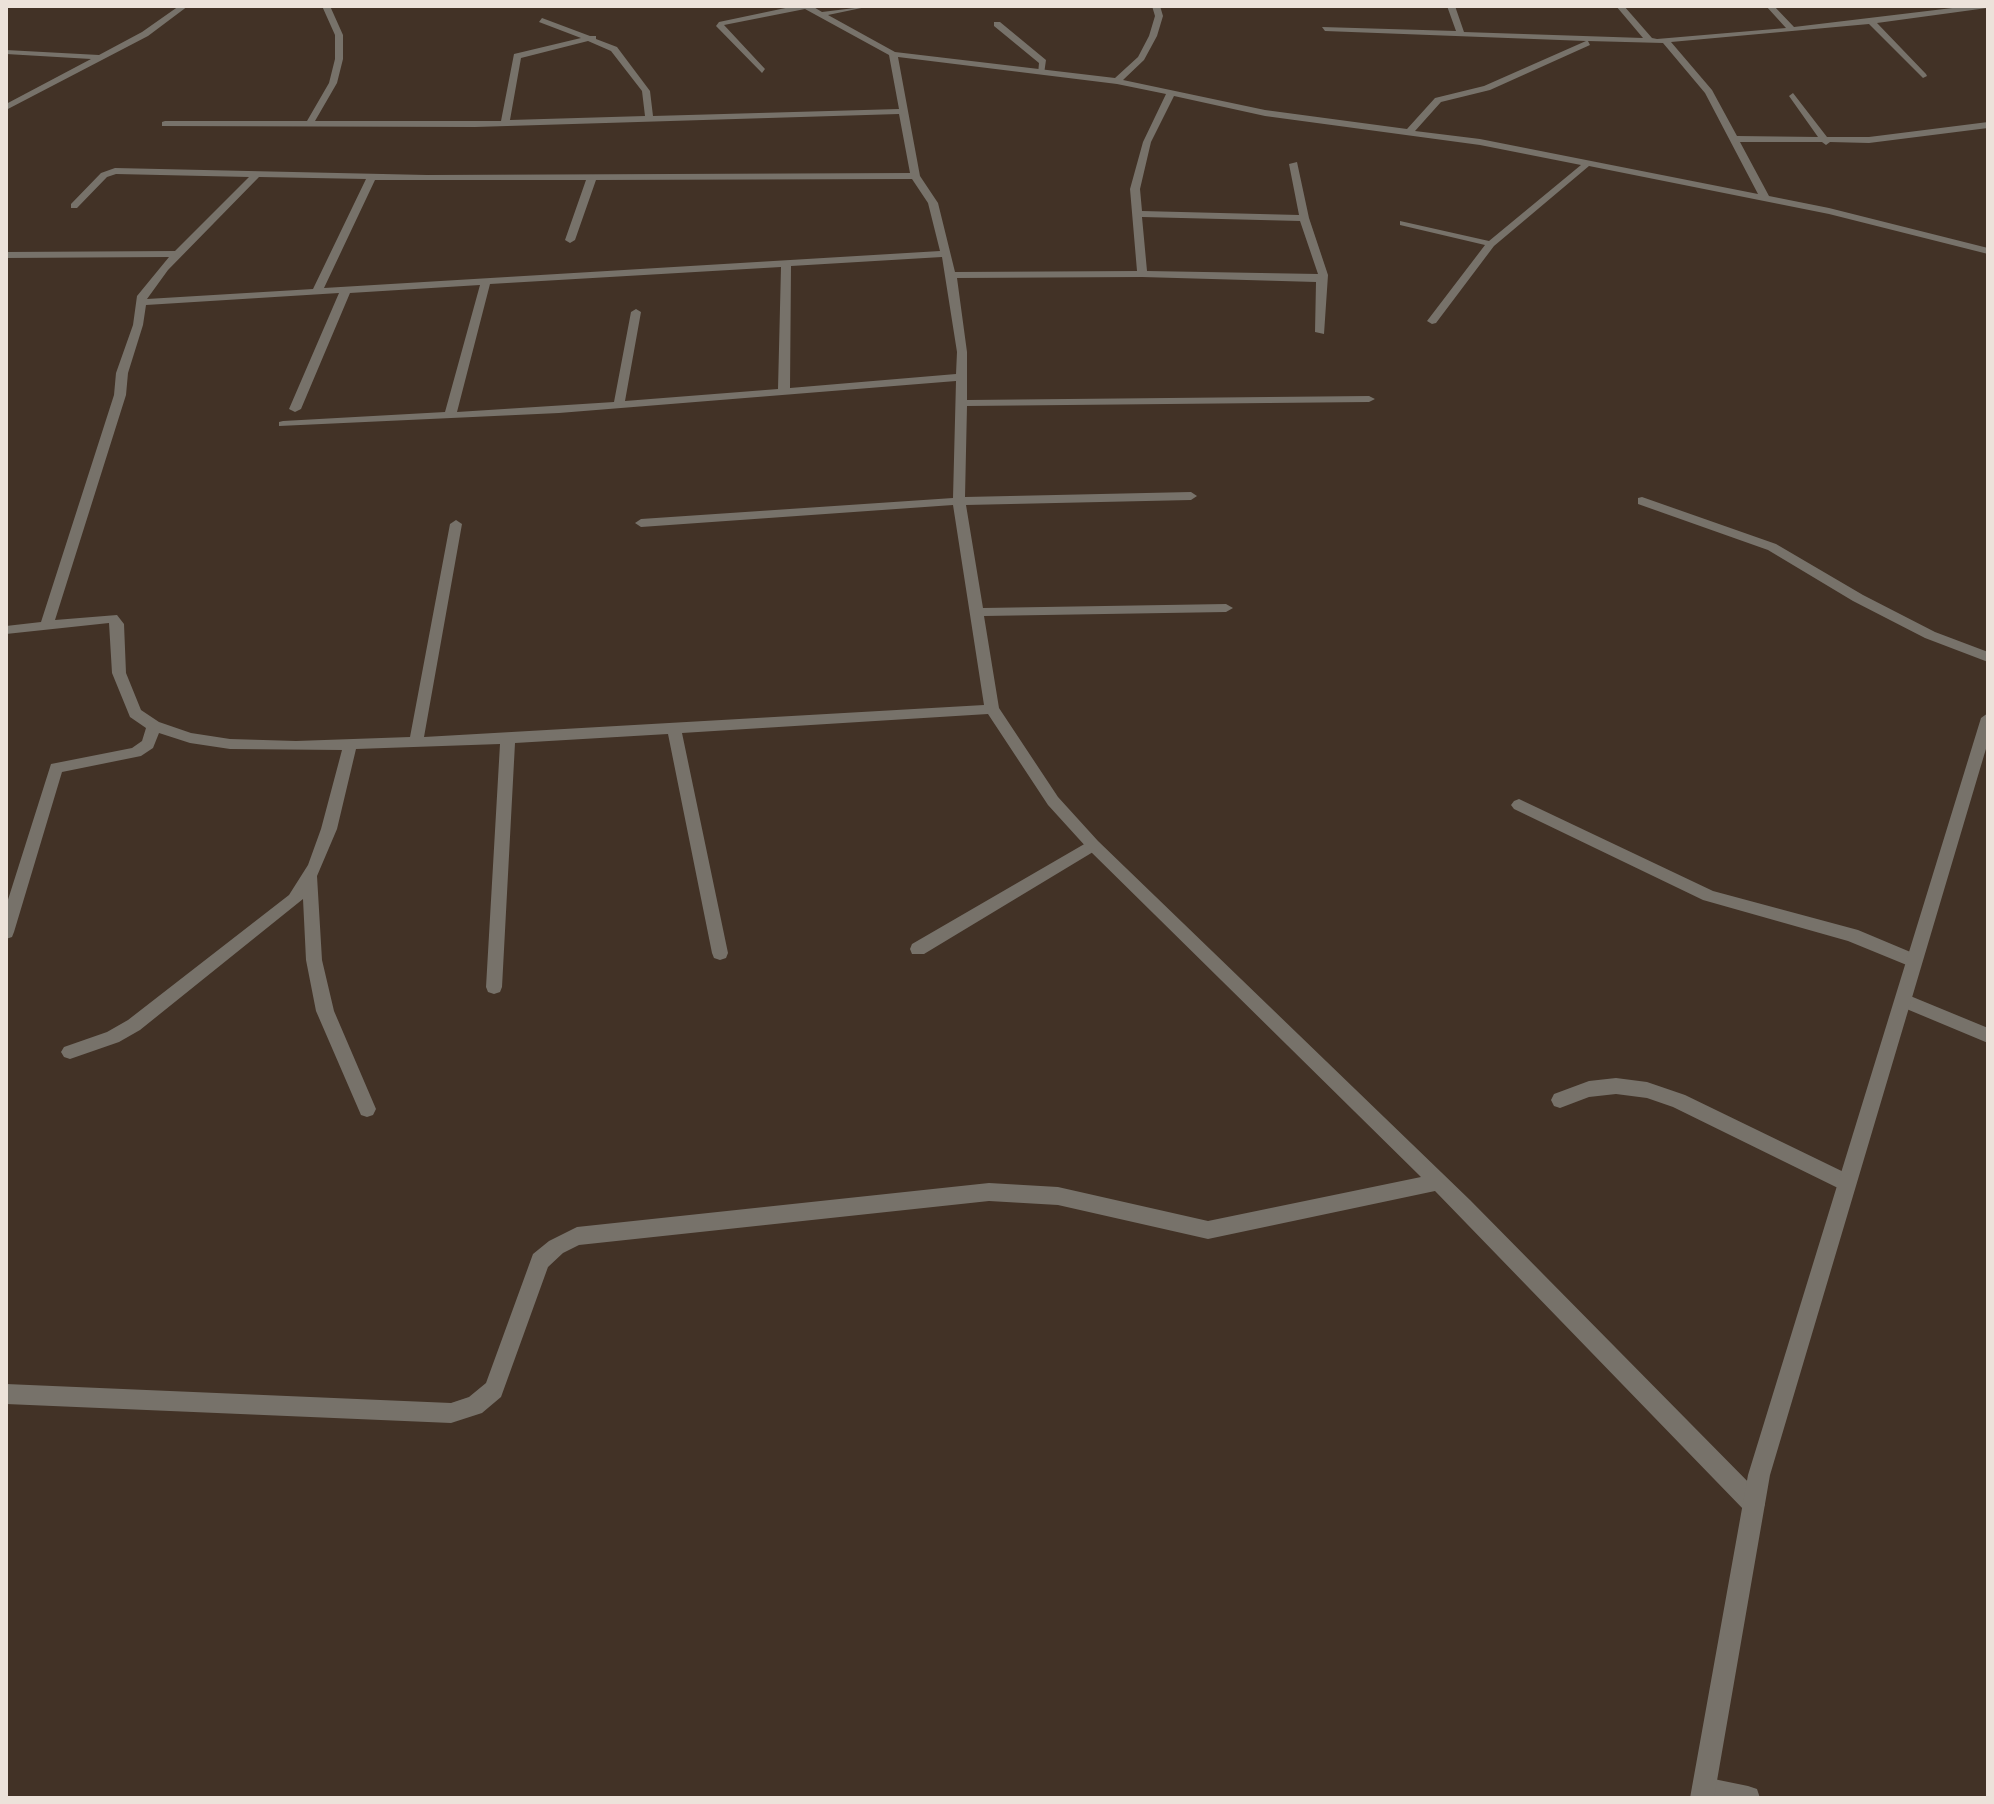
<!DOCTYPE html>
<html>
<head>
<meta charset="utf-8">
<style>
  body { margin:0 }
  #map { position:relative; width:1994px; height:1804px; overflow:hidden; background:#423226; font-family:Georgia,serif }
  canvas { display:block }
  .frame { position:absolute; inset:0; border:8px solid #ece2da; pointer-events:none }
</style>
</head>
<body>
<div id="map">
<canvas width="1994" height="1804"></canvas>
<div class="frame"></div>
</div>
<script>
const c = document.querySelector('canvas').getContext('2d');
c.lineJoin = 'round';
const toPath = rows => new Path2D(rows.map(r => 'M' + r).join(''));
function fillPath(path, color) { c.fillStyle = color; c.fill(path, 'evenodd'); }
const service = toPath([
  [994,22,1000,22,1046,60,1044,74,1038,74,1039,63,994,26,994,22],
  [1093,839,1101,845,1098,849,924,954,912,954,910,949,912,944,1093,839],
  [1616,1078,1647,1082,1685,1095,1854,1177,1856,1183,1854,1189,1847,1192,1840,1189,1673,1107,1647,1098,1616,1094,1589,1097,1560,1108,1554,1106,1551,1100,1554,1094,1589,1081,1616,1078]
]);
const minor = toPath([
  [179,6,188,6,148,36,6,110,6,104,91,59,6,54,6,50,99,55,142,32,179,6],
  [322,6,330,6,343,35,343,59,337,83,315,121,501,121,514,54,581,38,539,22,542,18,590,36,596,36,596,39,617,47,650,91,653,116,899,109,889,55,805,9,724,25,765,69,762,73,716,26,719,22,795,6,812,6,822,12,871,6,828,15,895,52,1115,78,1138,57,1149,36,1155,16,1152,6,1160,6,1163,16,1157,36,1144,60,1123,80,1265,110,1407,129,1435,98,1484,86,1586,41,1325,31,1322,27,1456,31,1447,6,1455,6,1464,32,1643,38,1616,6,1624,6,1652,38,1657,39,1786,28,1766,6,1774,6,1794,27,1969,6,1988,6,1987,8,1877,23,1926,74,1927,76,1923,78,1869,24,1671,42,1712,90,1737,136,1818,137,1789,96,1793,93,1827,137,1869,137,1988,122,1988,128,1869,143,1830,142,1826,145,1822,142,1740,142,1769,196,1829,208,1988,248,1988,254,1829,214,1589,166,1494,246,1436,323,1432,324,1427,321,1485,245,1400,225,1400,221,1489,241,1581,165,1480,145,1265,116,1174,96,1151,142,1140,189,1142,211,1299,215,1289,164,1297,162,1309,218,1328,275,1324,334,1315,332,1316,282,1142,277,957,278,967,352,967,400,1369,396,1375,399,1369,402,967,406,965,497,1191,492,1197,496,1191,500,966,505,983,608,1226,604,1233,608,1226,612,984,616,999,708,1058,797,1098,841,1470,1200,1762,1496,1765,1504,1762,1512,1754,1515,1746,1512,1435,1191,1208,1239,1058,1205,989,1201,579,1245,563,1253,548,1267,501,1397,482,1413,451,1423,6,1404,6,1384,451,1403,469,1397,486,1383,533,1254,549,1241,577,1227,989,1183,1058,1187,1208,1221,1421,1177,1088,849,1048,805,988,714,682,733,728,953,726,958,720,960,714,958,712,953,668,734,515,743,502,987,500,992,494,994,488,992,486,987,500,744,356,749,337,829,317,876,322,960,334,1011,376,1109,373,1115,367,1117,361,1115,316,1011,306,960,303,899,140,1030,119,1042,70,1059,64,1057,61,1052,64,1047,107,1032,128,1020,289,895,308,865,321,829,342,750,230,749,190,743,159,733,153,748,141,756,62,772,14,932,12,937,6,939,6,906,51,764,132,748,142,741,146,728,130,717,112,673,109,623,6,634,6,626,41,622,114,395,116,373,133,325,137,296,169,257,6,258,6,252,175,251,249,177,116,174,107,177,77,208,71,208,71,204,101,173,115,168,427,175,910,173,899,114,475,127,162,126,162,122,165,121,307,121,329,83,335,59,335,35,322,6],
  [588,41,611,51,642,91,645,116,510,120,521,58,588,41],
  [1588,41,1663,43,1705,93,1758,194,1480,139,1415,131,1441,102,1490,90,1590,45,1588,41],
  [898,57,1117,84,1166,94,1143,142,1130,189,1137,271,955,272,938,203,920,176,898,57],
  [259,177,366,179,313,289,147,299,168,270,259,177],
  [912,179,928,203,940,251,324,288,375,180,586,180,565,240,570,243,575,240,596,180,912,179],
  [1142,217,1300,221,1318,274,1147,271,1142,217],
  [942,257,957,352,956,374,790,388,791,266,942,257],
  [781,267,778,389,625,401,641,312,636,309,631,312,614,402,457,412,490,284,781,267],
  [480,285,445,412,283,421,279,422,279,426,559,413,956,381,953,498,641,519,635,523,641,527,953,505,984,705,424,737,462,524,456,520,450,524,410,737,296,741,230,739,191,733,159,722,141,710,126,673,124,624,117,615,55,620,126,395,128,373,143,325,146,305,339,293,289,409,295,412,301,409,350,293,480,285],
  [1642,497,1776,544,1863,595,1935,632,1988,652,1988,662,1925,638,1853,601,1768,550,1638,504,1638,498,1642,497],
  [1519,799,1713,891,1858,930,1920,956,1922,961,1920,966,1914,968,1848,941,1703,900,1514,809,1511,805,1514,801,1519,799],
  [1903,993,1988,1028,1988,1043,1897,1005,1895,1000,1897,995,1903,993],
  [1704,1777,1748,1786,1757,1789,1760,1798,1696,1798,1692,1789,1695,1780,1704,1777]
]);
const tertiary = toPath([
  [1988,713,1988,742,1770,1475,1714,1798,1690,1798,1748,1475,1981,718,1988,713]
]);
fillPath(service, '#77726a');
fillPath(minor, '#77726a');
fillPath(tertiary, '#77726a');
</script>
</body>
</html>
